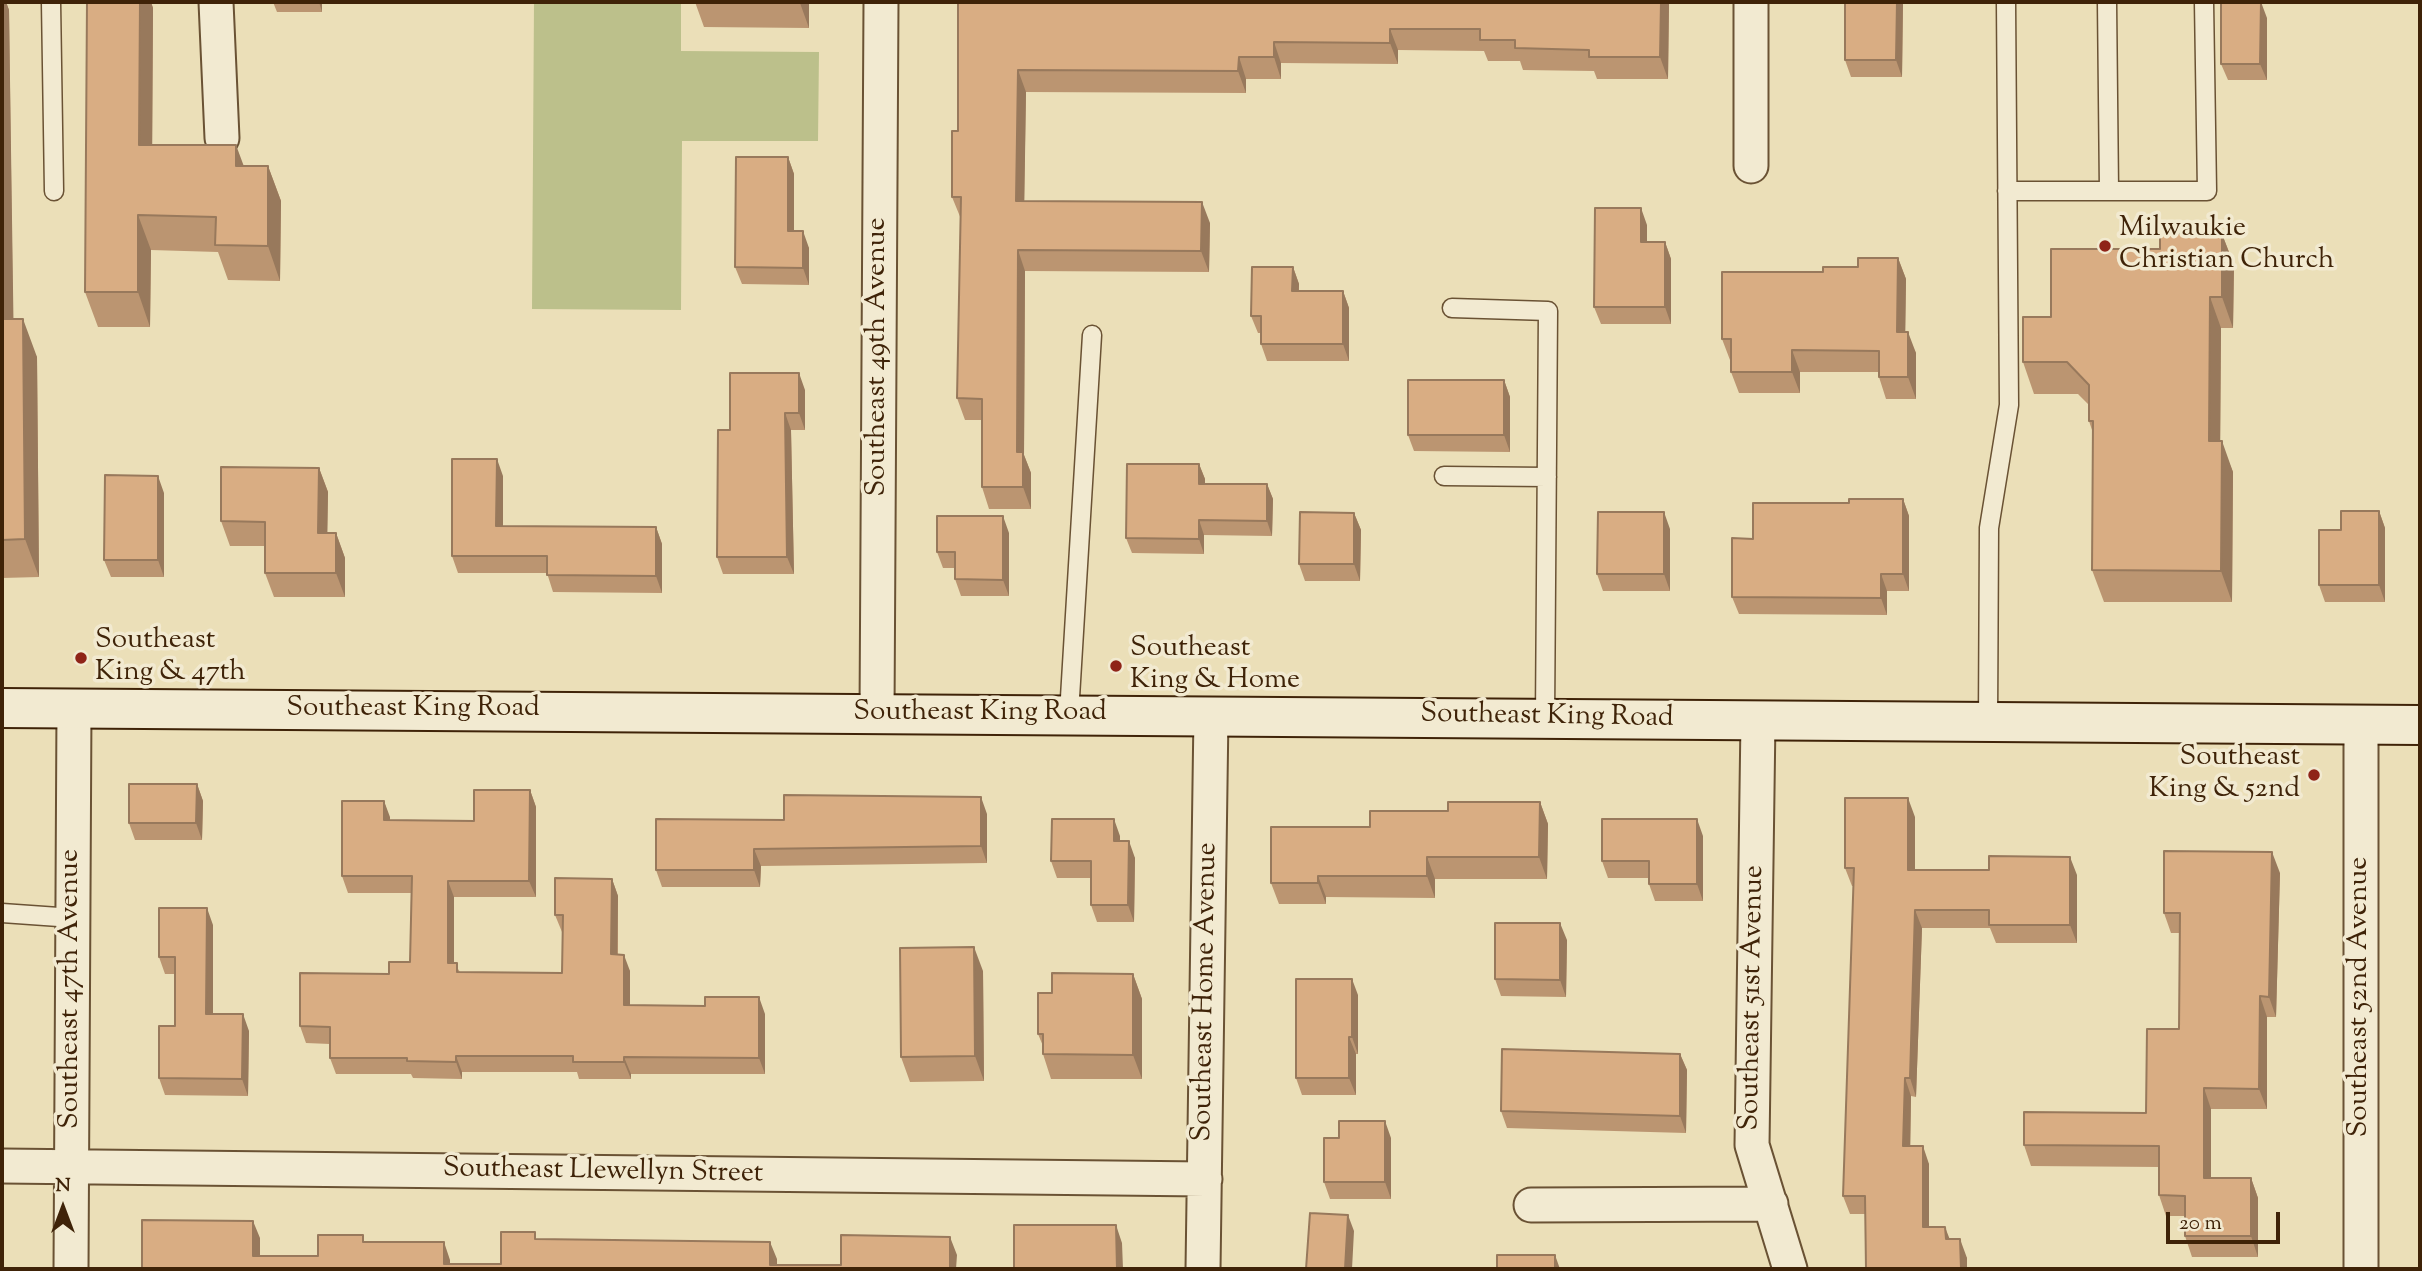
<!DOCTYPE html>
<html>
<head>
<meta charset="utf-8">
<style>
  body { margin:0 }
  #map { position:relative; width:2422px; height:1271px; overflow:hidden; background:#ebdfb8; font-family:"Sorts Mill Goudy",serif }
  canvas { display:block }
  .frame { position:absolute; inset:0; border:4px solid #3f2308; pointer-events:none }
  .north { position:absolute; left:28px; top:1173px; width:70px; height:70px; -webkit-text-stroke:5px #f2ead1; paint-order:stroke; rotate:0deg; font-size:19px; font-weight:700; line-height:28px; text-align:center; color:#3f2308 }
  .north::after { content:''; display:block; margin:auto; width:24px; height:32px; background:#3f2308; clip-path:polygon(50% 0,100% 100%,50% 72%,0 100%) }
  .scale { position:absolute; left:2166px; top:1212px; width:114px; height:32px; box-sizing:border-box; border:4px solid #3f2308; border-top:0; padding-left:9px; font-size:21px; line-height:24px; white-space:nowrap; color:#3f2308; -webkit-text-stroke:5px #f2ead1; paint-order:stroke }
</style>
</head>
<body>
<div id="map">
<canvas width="2422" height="1271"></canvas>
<div class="frame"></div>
<div class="north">N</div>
<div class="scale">20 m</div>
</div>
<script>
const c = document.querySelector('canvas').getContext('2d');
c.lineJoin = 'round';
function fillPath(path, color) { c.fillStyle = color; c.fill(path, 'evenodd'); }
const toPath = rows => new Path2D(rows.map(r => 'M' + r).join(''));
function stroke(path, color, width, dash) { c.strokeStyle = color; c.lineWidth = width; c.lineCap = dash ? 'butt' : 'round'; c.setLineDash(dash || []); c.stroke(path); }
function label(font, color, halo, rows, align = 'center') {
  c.font = font + ' "Sorts Mill Goudy",serif'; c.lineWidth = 7; c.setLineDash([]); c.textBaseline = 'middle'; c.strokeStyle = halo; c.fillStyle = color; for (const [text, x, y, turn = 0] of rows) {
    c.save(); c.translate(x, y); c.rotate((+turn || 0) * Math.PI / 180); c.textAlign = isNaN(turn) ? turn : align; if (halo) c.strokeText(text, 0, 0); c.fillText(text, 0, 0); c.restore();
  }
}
const green = toPath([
  [534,2,681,2,681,51,819,52,818,141,682,141,681,310,532,309]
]);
const service = toPath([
  [51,2,54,191],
  [2107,2,2109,191],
  [2007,191,2207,191,2204,2],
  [1452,308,1548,311,1545,718],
  [1444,476,1547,477],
  [1069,714,1092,335],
  [1988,722,1989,528,2009,405,2006,2],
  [2,913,73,918]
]);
const minor = toPath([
  [216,2,222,138],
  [1751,2,1751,166],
  [877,713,881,2],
  [1758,720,1752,1145,1790,1269],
  [2361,725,2361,1269],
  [2,1166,1205,1179],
  [1531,1205,1771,1204],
  [71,1269,74,708],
  [1203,1269,1211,715]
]);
const secondary = toPath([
  [2,708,2420,725]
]);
const wall = toPath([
  [2,2,6,2,9,10,13,319,37,357,39,577,2,578],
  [87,2,151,2,153,8,152,145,244,166,268,166,281,201,280,281,228,280,218,252,151,250,150,327,98,327,85,292],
  [273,2,322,2,322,12,277,12],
  [695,2,809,2,809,28,704,27],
  [958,2,1669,3,1668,79,1597,79,1594,71,1523,70,1520,61,1488,61,1484,51,1398,50,1398,64,1281,63,1281,79,1246,79,1246,93,1026,92,1024,201,1210,223,1209,272,1025,271,1024,455,1031,473,1031,509,989,509,982,487,982,420,965,420,957,398,961,219,952,197,958,131],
  [1903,2,1902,77,1851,77,1845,60],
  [2267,18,2267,80,2228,80,2221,64],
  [788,157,794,174,794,231,809,248,809,285,742,284,735,267],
  [1647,225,1647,242,1665,242,1671,259,1671,324,1601,324,1594,307],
  [2222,234,2234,265,2233,328,2221,328,2220,441,2233,472,2232,602,2104,602,2092,570,2093,433,2089,421,2089,405,2078,394,2034,394,2023,362,2051,317,2160,249],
  [1898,258,1906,279,1905,332,1916,353,1916,399,1886,399,1879,377,1879,372,1800,372,1800,393,1739,393,1731,372,1731,360,1730,360,1722,339,1823,272,1858,267],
  [1293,267,1299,284,1299,291,1343,291,1349,308,1349,361,1267,361,1261,344,1261,333,1258,333,1251,316],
  [1504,380,1510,397,1510,452,1414,451,1408,435],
  [805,390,805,430,791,430,794,574,723,574,717,557,730,430],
  [1199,464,1205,479,1205,484,1267,484,1273,499,1272,536,1204,535,1204,554,1132,553,1126,538],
  [319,468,328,492,327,533,336,533,345,558,345,597,274,597,265,573,265,546,230,546,221,521],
  [503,476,503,526,656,527,662,544,662,593,553,592,547,573,458,573,452,556],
  [164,493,164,577,111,577,104,560],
  [1903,499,1909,516,1909,591,1887,591,1887,615,1739,614,1732,597,1753,539,1849,503],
  [2379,511,2385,528,2385,602,2325,602,2319,585,2341,530],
  [1354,513,1361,530,1360,581,1305,581,1299,564],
  [1670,529,1670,591,1603,591,1597,574],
  [1009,533,1009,596,961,596,955,579,955,568,943,568,937,552],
  [197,784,203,801,202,840,135,840,129,823],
  [530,790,536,807,536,897,454,897,454,963,460,972,562,973,563,932,562,932,555,915,612,879,618,896,618,954,630,971,630,1005,765,1014,765,1074,631,1074,631,1079,579,1079,577,1072,462,1072,462,1079,413,1078,411,1074,336,1074,330,1058,330,1044,306,1043,300,1026,410,962,411,893,348,893,342,876,384,801,390,820,474,821],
  [1540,802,1548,824,1547,879,1435,879,1435,898,1326,897,1326,904,1279,904,1271,883,1370,827,1448,811],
  [987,814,987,863,761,866,760,887,662,887,656,870,784,820],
  [1915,817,1915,870,2077,875,2077,943,1996,943,1990,928,1922,928,1916,1097,1911,1096,1910,1146,1929,1164,1929,1227,1950,1239,1967,1258,1967,1269,1866,1269,1865,1214,1850,1214,1843,1196,1854,886,1852,886,1845,868],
  [1120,836,1120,841,1135,858,1134,922,1097,922,1091,905,1091,878,1057,878,1051,861],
  [1703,836,1703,901,1655,901,1649,884,1649,878,1608,878,1602,861],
  [2280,873,2276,1017,2267,1017,2267,1109,2211,1109,2211,1178,2251,1178,2258,1198,2258,1257,2192,1257,2185,1236,2185,1216,2166,1216,2159,1195,2159,1167,2031,1166,2024,1145,2146,1113,2179,1029,2179,933,2171,933,2164,913],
  [213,925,213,1014,249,1031,248,1096,165,1095,159,1078,175,1026,175,974,165,974,159,957],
  [1567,940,1566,997,1501,996,1495,979],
  [983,971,984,1081,910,1082,901,1057],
  [1133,974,1142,999,1142,1079,1051,1079,1043,1054,1043,1046,1038,1034,1052,993],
  [1358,995,1358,1054,1356,1054,1356,1095,1302,1095,1296,1078],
  [1680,1054,1687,1070,1686,1133,1507,1128,1501,1111],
  [1391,1138,1391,1199,1330,1199,1324,1182]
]);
const shadedWall = toPath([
  [2,2,6,2,9,10,14,358,2,325],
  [140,2,151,2,153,8,152,180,139,145],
  [319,2,322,2,322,12],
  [800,2,809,2,809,28,800,3],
  [1661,2,1668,2,1669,3,1668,79,1660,57],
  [1897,2,1903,2,1902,77,1896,60],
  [2261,2,2267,18,2267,80,2260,64],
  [1390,29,1398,50,1398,64,1390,43],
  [1274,42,1281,63,1281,79,1274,57],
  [1239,57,1246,79,1246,93,1238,71],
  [1018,70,1026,92,1024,222,1016,201],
  [236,145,249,180,236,166],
  [788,157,794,174,794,248,788,231],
  [268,166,281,201,280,281,268,246],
  [1202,202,1210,223,1209,272,1201,251],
  [1641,208,1647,225,1647,259,1641,242],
  [138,215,151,250,150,327,138,292],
  [803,231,809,248,809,285,803,268],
  [2222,234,2234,265,2233,328,2222,297],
  [1665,242,1671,259,1671,324,1665,307],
  [1018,250,1025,271,1024,455,1031,473,1031,509,1023,487,1017,452],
  [1898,258,1906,279,1905,353,1897,332],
  [1293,267,1299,284,1298,308,1292,291],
  [1343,291,1349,308,1349,361,1343,344],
  [2210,297,2221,328,2220,472,2209,441],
  [23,319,37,357,39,577,25,539],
  [1908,332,1916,353,1916,399,1908,377],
  [1792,350,1800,372,1800,393,1792,372],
  [799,373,805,390,805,430,799,413],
  [1504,380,1510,397,1510,452,1504,435],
  [785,413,791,430,794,574,787,557],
  [2222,441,2233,472,2232,602,2221,571],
  [497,459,503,476,503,543,496,526],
  [1199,464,1205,479,1205,499,1199,484],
  [319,468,328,492,327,558,318,533],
  [158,476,164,493,164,577,158,560],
  [1267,484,1273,499,1272,536,1267,521],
  [1903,499,1909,516,1909,591,1903,574],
  [2379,511,2385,528,2385,602,2379,585],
  [1664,512,1670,529,1670,591,1664,574],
  [1354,513,1361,530,1360,581,1354,564],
  [1003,516,1009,533,1009,596,1003,580],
  [1199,520,1204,535,1204,554,1199,539],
  [656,527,662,544,662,593,656,576],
  [336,533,345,558,345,597,336,573],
  [1881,574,1887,591,1887,615,1881,598],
  [197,784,203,801,202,840,196,823],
  [530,790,536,807,536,897,529,881],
  [981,797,987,814,987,863,981,846],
  [1908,798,1915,817,1915,889,1908,870],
  [384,801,390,817,390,836,384,820],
  [1540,802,1548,824,1547,879,1539,857],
  [1114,819,1120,836,1120,858,1114,841],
  [1697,819,1703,836,1703,901,1697,884],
  [1129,841,1135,858,1134,922,1128,905],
  [754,849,761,866,760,887,754,870],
  [2272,852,2280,873,2276,1017,2269,997],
  [1427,857,1435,879,1435,898,1427,876],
  [2070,857,2077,875,2077,943,2070,925],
  [1318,876,1326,897,1326,904,1318,883],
  [612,879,618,896,617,971,611,954],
  [448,881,454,897,454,979,448,963],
  [207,908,213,925,213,1031,206,1014],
  [1915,910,1922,928,1916,1097,1910,1078],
  [1560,923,1567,940,1566,997,1560,980],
  [974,947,983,971,984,1081,975,1056],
  [624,955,630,971,630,1022,624,1005],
  [1133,974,1142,999,1142,1079,1133,1055],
  [1352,979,1358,995,1358,1054,1352,1037],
  [2260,996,2267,1017,2267,1109,2259,1089],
  [759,997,765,1014,765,1074,759,1058],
  [243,1014,249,1031,248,1096,242,1079],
  [1349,1037,1356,1054,1356,1095,1349,1078],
  [1680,1054,1687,1070,1686,1133,1680,1116],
  [456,1056,462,1072,462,1079,456,1062],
  [624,1057,631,1074,631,1079,624,1062],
  [1905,1078,1911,1096,1910,1164,1903,1146],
  [2204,1088,2211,1109,2211,1198,2204,1178],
  [1385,1121,1391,1138,1391,1199,1385,1182],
  [1923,1146,1929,1164,1929,1245,1923,1227],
  [2251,1178,2258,1198,2258,1257,2251,1236],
  [1348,1215,1354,1231,1352,1269,1345,1269],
  [253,1221,260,1238,260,1269,253,1256],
  [1116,1225,1122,1243,1123,1269,1117,1269],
  [1945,1227,1952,1245,1946,1239],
  [950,1237,957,1255,956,1269,950,1269],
  [1960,1239,1967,1258,1967,1269,1961,1269],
  [444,1242,450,1260,450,1269,444,1264],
  [770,1242,777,1259,777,1269,770,1265],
  [1555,1255,1560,1269,1555,1269]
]);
const building = toPath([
  [87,2,140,2,139,145,236,145,236,166,268,166,268,246,215,245,216,217,138,215,138,292,85,292,87,2],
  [695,2,800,2,800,3,695,2],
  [958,2,1661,2,1660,57,1589,57,1589,50,1515,48,1515,40,1480,40,1480,29,1390,29,1390,43,1274,42,1274,57,1239,57,1238,71,1018,70,1016,201,1202,202,1201,251,1018,250,1017,452,1023,452,1023,487,982,487,982,399,957,398,961,197,952,197,952,131,958,131,958,2],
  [1845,2,1897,2,1896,60,1845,60,1845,2],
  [2221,2,2261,2,2260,64,2221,64,2221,2],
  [736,157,788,157,788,231,803,231,803,268,735,267,736,157],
  [1595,208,1641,208,1641,242,1665,242,1665,307,1594,307,1595,208],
  [2160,233,2222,234,2222,297,2210,297,2209,441,2222,441,2221,571,2092,570,2093,421,2089,421,2089,385,2067,362,2023,362,2023,317,2051,317,2051,249,2160,249,2160,233],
  [1858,258,1898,258,1897,332,1908,332,1908,377,1879,377,1879,351,1792,350,1792,372,1731,372,1731,339,1722,339,1722,272,1823,272,1823,267,1858,267,1858,258],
  [1252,267,1293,267,1292,291,1343,291,1343,344,1261,344,1261,316,1251,316,1252,267],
  [2,319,23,319,25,539,2,540,2,319],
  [730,373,799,373,799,413,785,413,787,557,717,557,718,430,730,430,730,373],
  [1408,380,1504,380,1504,435,1408,435,1408,380],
  [452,459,497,459,496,526,656,527,656,576,547,575,547,556,452,556,452,459],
  [1127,464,1199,464,1199,484,1267,484,1267,521,1199,520,1199,539,1126,538,1127,464],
  [221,467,319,468,318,533,336,533,336,573,265,573,265,522,221,521,221,467],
  [105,475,158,476,158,560,104,560,105,475],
  [1849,499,1903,499,1903,574,1881,574,1881,598,1732,597,1732,538,1753,539,1753,503,1849,503,1849,499],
  [2341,511,2379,511,2379,585,2319,585,2319,530,2341,530,2341,511],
  [1300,512,1354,513,1354,564,1299,564,1300,512],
  [1598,512,1664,512,1664,574,1597,574,1598,512],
  [937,516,1003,516,1003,580,955,579,955,552,937,552,937,516],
  [129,784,197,784,196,823,129,823,129,784],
  [474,790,530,790,529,881,448,881,448,963,457,963,457,972,562,973,563,915,555,915,555,878,612,879,611,954,624,955,624,1005,705,1006,705,997,759,997,759,1058,624,1057,624,1062,573,1062,573,1056,456,1056,456,1062,407,1061,407,1058,330,1058,330,1027,300,1026,300,973,389,974,389,962,410,962,412,876,342,876,342,801,384,801,384,820,474,821,474,790],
  [784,795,981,797,981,846,754,849,754,870,656,870,656,819,784,820,784,795],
  [1845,798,1908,798,1908,870,1989,870,1989,856,2070,857,2070,925,1989,925,1989,910,1915,910,1910,1078,1905,1078,1903,1146,1923,1146,1923,1227,1945,1227,1946,1239,1960,1239,1961,1269,1866,1269,1865,1196,1843,1196,1854,868,1845,868,1845,798],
  [1448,802,1540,802,1539,857,1427,857,1427,876,1318,876,1318,883,1271,883,1271,827,1370,827,1370,811,1448,811,1448,802],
  [1052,819,1114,819,1114,841,1129,841,1128,905,1091,905,1091,861,1051,861,1052,819],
  [1602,819,1697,819,1697,884,1649,884,1649,861,1602,861,1602,819],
  [2164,851,2272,852,2269,997,2260,996,2259,1089,2204,1088,2204,1178,2251,1178,2251,1236,2185,1236,2185,1196,2159,1195,2159,1146,2024,1145,2024,1112,2146,1113,2147,1029,2179,1029,2180,913,2164,913,2164,851],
  [159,908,207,908,206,1014,243,1014,242,1079,159,1078,159,1026,175,1026,175,957,159,957,159,908],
  [1495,923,1560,923,1560,980,1495,979,1495,923],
  [974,947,975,1056,901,1057,900,948,974,947],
  [1052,973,1133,974,1133,1055,1043,1054,1043,1034,1038,1034,1038,993,1052,993,1052,973],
  [1296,979,1352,979,1352,1037,1349,1037,1349,1078,1296,1078,1296,979],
  [1502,1049,1680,1054,1680,1116,1501,1111,1502,1049],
  [1339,1121,1385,1121,1385,1182,1324,1182,1324,1138,1339,1138,1339,1121],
  [1310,1213,1348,1215,1345,1269,1306,1269,1310,1213],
  [142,1220,253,1221,253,1256,318,1256,318,1235,363,1235,363,1242,444,1242,444,1264,501,1264,501,1232,535,1232,535,1239,770,1242,770,1265,841,1265,841,1235,950,1237,950,1269,142,1269,142,1220],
  [1014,1225,1116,1225,1117,1269,1014,1269,1014,1225],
  [1497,1255,1555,1255,1555,1269,1497,1269,1497,1255]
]);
const markers = [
  [2105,246,7,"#8f2418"],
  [81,658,7,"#8f2418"],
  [1116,666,7,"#8f2418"],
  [2314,775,7,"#8f2418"]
];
const poiNames = [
  ["Milwaukie",2119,230],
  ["Christian Church",2119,262],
  ["Southeast",95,642],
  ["King & 47th",95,674],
  ["Southeast",1130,650],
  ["King & Home",1130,682],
  ["Southeast",2300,759,"right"],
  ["King & 52nd",2300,791,"right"]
];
const streetNames = [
  ["Southeast 49th Avenue",879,357,-90],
  ["Southeast King Road",413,710],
  ["Southeast King Road",980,714],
  ["Southeast King Road",1547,718,1],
  ["Southeast 47th Avenue",72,989,-90],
  ["Southeast Home Avenue",1207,992,-89],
  ["Southeast 52nd Avenue",2361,997,-90],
  ["Southeast 51st Avenue",1754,998,-89],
  ["Southeast Llewellyn Street",603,1173,1]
];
fillPath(green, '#bcc08b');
stroke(service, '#6a5234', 21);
stroke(minor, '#6a5234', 37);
stroke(secondary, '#3f2308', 42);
stroke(service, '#f2ead1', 18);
stroke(minor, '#f2ead1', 33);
stroke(secondary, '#f2ead1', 38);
fillPath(wall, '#bb9571');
fillPath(shadedWall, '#98795c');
fillPath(building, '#d9ad83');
stroke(building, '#98795c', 2);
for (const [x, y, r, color] of markers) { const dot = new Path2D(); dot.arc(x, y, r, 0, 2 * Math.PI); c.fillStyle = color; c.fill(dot); stroke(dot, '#f2ead1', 2.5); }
label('28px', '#3f2308', '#f2ead1', poiNames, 'left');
label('28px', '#3f2308', '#f2ead1', streetNames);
</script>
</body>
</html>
